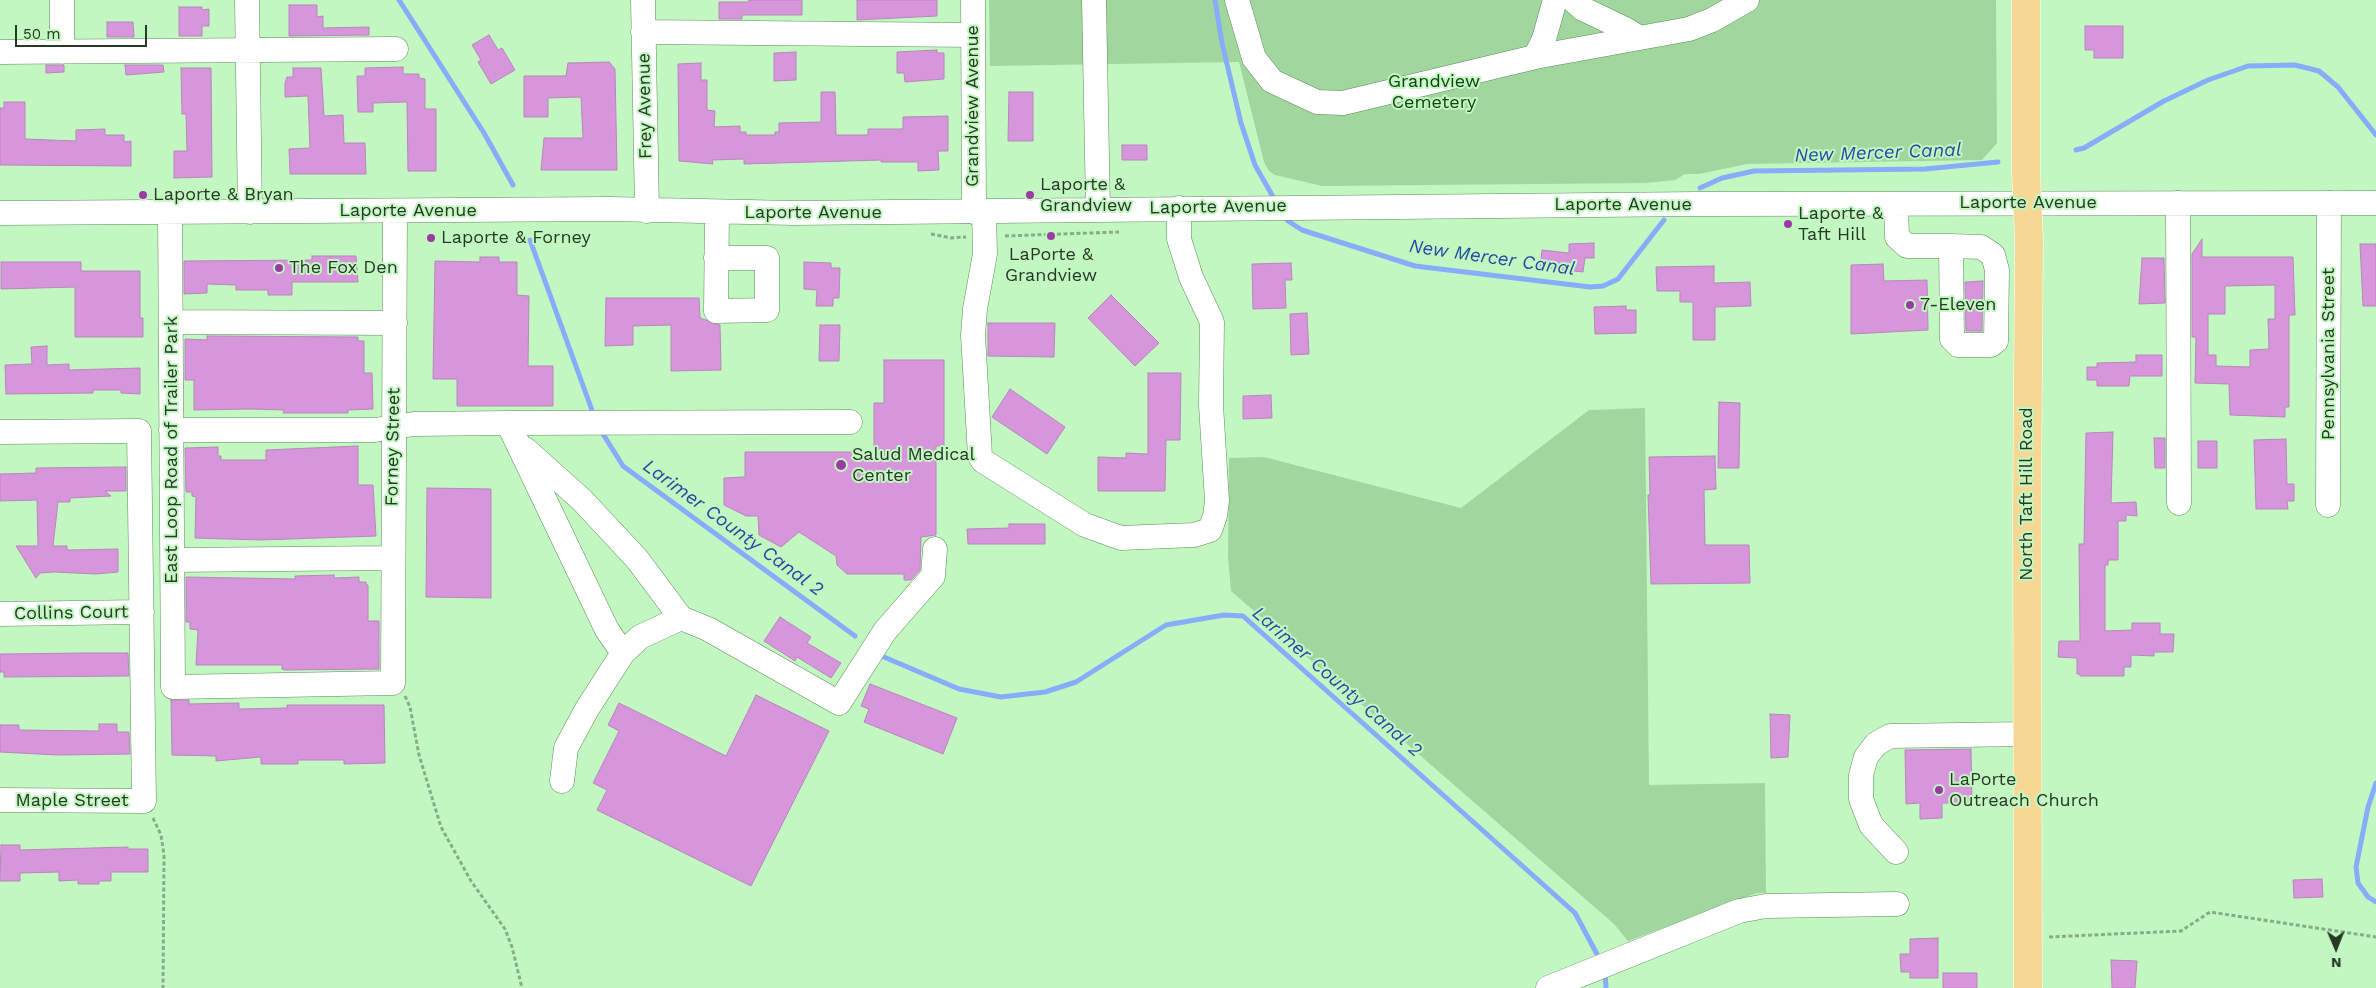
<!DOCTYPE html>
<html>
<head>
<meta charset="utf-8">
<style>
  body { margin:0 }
  #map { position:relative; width:2376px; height:988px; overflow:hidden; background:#c3f7c1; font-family:"Work Sans",sans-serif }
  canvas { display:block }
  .north { position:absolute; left:2311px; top:923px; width:50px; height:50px; -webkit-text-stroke:4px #c3f7c1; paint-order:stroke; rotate:179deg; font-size:14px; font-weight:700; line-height:20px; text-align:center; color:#253925 }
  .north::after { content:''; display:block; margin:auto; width:18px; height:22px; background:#253925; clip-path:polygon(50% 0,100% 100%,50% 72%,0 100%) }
  .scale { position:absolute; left:15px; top:25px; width:132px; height:22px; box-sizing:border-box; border:2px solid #253925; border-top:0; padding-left:6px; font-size:15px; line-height:18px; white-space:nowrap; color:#253925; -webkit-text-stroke:4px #c3f7c1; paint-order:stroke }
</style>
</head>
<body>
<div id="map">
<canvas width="2376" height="988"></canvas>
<div class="north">N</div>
<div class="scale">50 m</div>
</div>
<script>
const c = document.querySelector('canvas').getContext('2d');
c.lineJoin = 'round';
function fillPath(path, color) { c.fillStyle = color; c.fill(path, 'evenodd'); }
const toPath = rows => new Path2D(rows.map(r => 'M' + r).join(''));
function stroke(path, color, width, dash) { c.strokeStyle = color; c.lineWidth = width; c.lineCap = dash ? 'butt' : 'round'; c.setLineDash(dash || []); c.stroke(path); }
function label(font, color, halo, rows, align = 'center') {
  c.font = font + ' "Work Sans",sans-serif'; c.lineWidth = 4; c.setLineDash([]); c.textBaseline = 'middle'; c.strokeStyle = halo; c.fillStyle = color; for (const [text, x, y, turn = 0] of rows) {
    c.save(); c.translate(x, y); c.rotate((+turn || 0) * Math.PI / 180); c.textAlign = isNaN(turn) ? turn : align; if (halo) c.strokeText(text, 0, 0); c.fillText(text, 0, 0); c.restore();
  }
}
const green = toPath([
  [989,0,1996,0,1997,143,1982,160,1747,164,1699,174,1685,174,1675,180,1645,183,1322,186,1275,175,1269,171,1264,162,1239,62,990,66],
  [1645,408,1649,785,1765,783,1766,893,1757,893,1628,941,1614,924,1231,591,1228,557,1229,458,1264,457,1461,508,1589,410]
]);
const stream = toPath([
  [399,0,484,133,513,185],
  [1215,0,1222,43,1241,123,1255,165,1276,202],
  [2076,150,2084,148,2164,101,2208,80,2248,66,2295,65,2319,71,2338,87,2376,135],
  [1700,188,1722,178,1754,171,1925,169,1998,162],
  [1285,216,1288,221,1302,230,1415,266,1590,287,1603,286,1618,279,1664,220],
  [530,240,593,413],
  [603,434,623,466,855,636],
  [884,657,959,689,1001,697,1045,692,1076,682,1166,625,1224,615,1243,616,1575,913,1598,956],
  [2376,783,2368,807,2356,867,2358,883,2368,897,2376,902],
  [1605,973,1606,988]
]);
const building = toPath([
  [749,0,802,0,802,15,742,15,742,19,719,19,719,2,749,2,749,0],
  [857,0,937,0,937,16,857,20,857,0],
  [289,5,317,5,317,17,323,16,323,28,369,27,369,35,289,36,289,5],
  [179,7,202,7,202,10,209,9,209,26,202,26,202,36,179,36,179,7],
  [107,22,133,22,134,37,107,37,107,22],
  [2085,26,2123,26,2123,58,2094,58,2094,50,2085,50,2085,26],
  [489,35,498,50,502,48,515,70,491,84,478,62,481,60,472,45,489,35],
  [937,50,937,53,944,53,944,79,905,82,904,73,897,73,897,52,937,50],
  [796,52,796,80,774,81,774,53,796,52],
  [609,62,615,69,617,170,541,170,544,138,583,138,581,97,548,98,548,117,524,117,524,76,566,76,568,63,609,62],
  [701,63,701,80,707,80,707,110,715,111,714,127,740,126,740,132,746,132,746,135,775,135,775,132,779,132,779,123,821,122,821,92,835,92,836,135,868,135,868,129,903,129,903,117,948,116,948,151,938,151,939,170,918,171,918,162,881,162,881,160,744,164,744,159,712,160,713,164,679,161,678,64,701,63],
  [46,65,64,65,64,72,46,73,46,65],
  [125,65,163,65,164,72,126,75,125,65],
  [403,67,403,74,419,74,419,78,425,79,425,109,436,109,436,171,408,171,407,102,373,103,373,112,358,112,357,76,365,76,365,68,403,67],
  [181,68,211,68,212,177,174,178,174,151,187,151,186,114,182,114,181,68],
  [293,68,321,68,324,116,343,115,344,143,365,143,366,174,290,174,289,149,310,148,308,96,285,97,285,83,287,77,293,77,293,68],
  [1009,92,1033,92,1033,141,1008,141,1009,92],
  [4,102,25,102,25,139,76,141,76,130,105,129,105,135,124,135,124,142,131,141,131,166,0,165,0,108,4,108,4,102],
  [1122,145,1147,145,1147,160,1122,160,1122,145],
  [2202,239,2202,257,2293,257,2295,315,2289,315,2289,407,2285,407,2285,417,2230,415,2229,384,2195,383,2196,337,2192,337,2192,254,2202,239],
  [2275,285,2275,319,2268,319,2269,349,2250,350,2250,367,2216,366,2216,355,2208,355,2208,314,2225,314,2225,286,2275,285],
  [1594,243,1594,258,1585,258,1583,272,1540,267,1542,250,1569,253,1569,244,1594,243],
  [2360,244,2376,244,2376,306,2363,306,2360,244],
  [312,256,356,256,358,282,292,282,292,295,268,295,268,290,236,290,236,285,207,284,207,293,184,294,184,261,312,260,312,256],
  [480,257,499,257,499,262,517,262,517,295,529,296,528,366,553,366,553,406,457,406,457,379,433,379,435,261,480,262,480,257],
  [2142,258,2164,258,2165,303,2139,304,2142,258],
  [1,262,81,262,81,271,140,271,140,318,143,318,143,337,75,337,75,287,1,289,1,262],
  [804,262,831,263,831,268,840,268,839,298,833,298,833,306,816,306,817,290,804,289,804,262],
  [1291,263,1292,280,1285,280,1286,308,1253,309,1252,264,1291,263],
  [1883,264,1884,281,1927,280,1928,330,1851,334,1851,265,1883,264],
  [1714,266,1714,283,1750,282,1751,306,1715,307,1715,340,1693,340,1693,302,1680,302,1680,291,1657,291,1656,267,1714,266],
  [1983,281,1982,331,1966,331,1965,282,1983,281],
  [1111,295,1159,343,1135,366,1088,318,1111,295],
  [606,298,699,298,700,318,720,325,721,370,671,371,671,325,633,326,633,345,605,346,606,298],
  [1626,306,1626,310,1636,310,1636,333,1595,334,1594,307,1626,306],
  [1307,313,1309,354,1291,355,1290,314,1307,313],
  [988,323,1055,323,1054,357,988,356,988,323],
  [820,325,840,325,839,361,819,361,820,325],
  [207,336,358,337,358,341,364,341,364,373,372,373,373,409,348,410,348,413,283,413,284,410,250,409,194,410,194,380,185,380,185,339,207,340,207,336],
  [47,346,47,365,69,364,69,370,140,368,140,394,121,393,121,390,93,390,93,393,6,394,5,365,32,364,31,347,47,346],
  [2136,355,2162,355,2162,376,2130,376,2129,386,2097,386,2097,380,2087,380,2087,367,2097,367,2097,363,2136,362,2136,355],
  [884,360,944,360,944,446,936,446,936,535,921,537,920,570,911,580,904,580,904,574,847,574,837,565,836,556,799,532,781,547,759,535,758,516,746,516,724,505,724,478,745,477,745,452,874,452,874,403,884,403,884,360],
  [1148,373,1181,373,1180,440,1166,440,1165,491,1098,491,1098,457,1126,458,1126,453,1148,454,1148,373],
  [1010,389,1065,427,1047,454,992,417,1010,389],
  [1271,395,1272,418,1243,419,1243,396,1271,395],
  [1719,402,1740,403,1739,468,1718,468,1719,402],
  [2113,432,2111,503,2136,502,2137,516,2126,515,2126,521,2118,521,2118,560,2108,560,2108,565,2105,565,2105,631,2132,630,2132,623,2160,623,2160,634,2174,634,2173,652,2154,652,2154,656,2131,655,2131,667,2124,667,2124,676,2080,676,2080,674,2077,674,2077,658,2058,657,2059,641,2080,641,2079,544,2084,544,2086,433,2113,432],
  [2154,438,2165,438,2165,468,2155,468,2154,438],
  [2286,439,2287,484,2294,484,2294,501,2287,501,2288,509,2256,509,2254,440,2286,439],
  [2198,441,2217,441,2217,468,2198,468,2198,441],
  [358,446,358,485,373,485,376,536,260,540,195,538,196,497,192,496,192,492,186,492,185,448,218,447,218,456,221,456,221,460,266,460,266,450,358,446],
  [1715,456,1716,489,1704,490,1705,545,1749,545,1750,583,1651,584,1648,495,1650,495,1649,457,1715,456],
  [126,467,126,491,105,491,111,496,70,498,70,502,58,502,53,546,67,546,67,550,118,549,118,572,96,574,54,572,40,573,36,578,16,546,38,546,37,500,0,501,0,474,36,473,36,468,126,467],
  [427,488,491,489,491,598,426,597,427,488],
  [1009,524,1045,524,1045,544,968,544,967,529,1009,528,1009,524],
  [334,575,334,578,359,577,359,582,366,582,366,585,368,585,368,621,379,621,379,669,285,670,282,669,282,665,196,665,198,630,190,629,190,622,186,622,186,577,295,579,295,576,334,575],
  [780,617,811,637,807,643,841,663,831,678,797,657,795,661,764,641,780,617],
  [86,653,128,653,129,676,4,677,4,672,0,672,0,654,86,653],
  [870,684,957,718,943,754,864,722,869,709,861,706,870,684],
  [756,695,829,731,751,886,597,810,607,790,593,783,619,731,608,725,619,703,726,756,756,695],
  [171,700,189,700,189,704,239,703,239,709,287,708,287,705,384,705,385,763,344,764,344,760,298,760,298,764,261,764,261,757,216,761,216,756,172,755,171,700],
  [1770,714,1790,715,1788,757,1771,758,1770,714],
  [99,724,117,724,117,732,129,732,130,754,58,755,0,752,0,725,19,725,19,730,99,731,99,724],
  [1971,749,1972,803,1942,803,1942,818,1920,819,1920,803,1906,804,1905,750,1971,749],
  [1,845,20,845,20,850,128,847,128,849,148,849,148,872,111,872,111,881,99,881,99,884,78,884,78,880,59,881,59,872,20,873,20,881,0,881,1,845],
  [2322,879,2323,897,2294,898,2293,880,2322,879],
  [1938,938,1938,978,1910,978,1910,972,1901,972,1900,954,1910,954,1910,939,1938,938],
  [2111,960,2137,961,2135,988,2112,988,2111,960],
  [1943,973,1977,973,1977,988,1943,988,1943,973]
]);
const path = toPath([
  [931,234,951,238,966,237],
  [1005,236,1119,232],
  [405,696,410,707,419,755,441,827,471,881,505,929,512,947,522,988],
  [153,818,161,835,164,855,163,988],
  [2049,937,2181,931,2210,912,2376,937]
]);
const minor = toPath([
  [62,0,62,52],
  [247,0,250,212],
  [643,0,647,211],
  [973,0,974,212],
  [1094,0,1098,209],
  [1237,0,1254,58,1272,81,1317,102,1343,103,1535,57,1689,29,1712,20,1747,0],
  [1573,0,1583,9,1625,29,1638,37],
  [643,32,973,35],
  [0,52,396,49],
  [1535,57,1544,39,1555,0],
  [2178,203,2179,503],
  [1896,204,1897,237,1907,246,1951,246,1981,247,1993,255,1997,270,1996,341,1991,345,1958,345,1952,339,1951,246],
  [984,212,985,254,975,309,973,335,980,456,983,461,1085,525,1121,538,1194,535,1210,530,1215,516,1217,501,1211,405,1212,322,1191,277,1179,239,1179,208],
  [0,213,610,209,794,213,1698,204,2376,203],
  [170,213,173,687,393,683,395,212],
  [716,258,767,258,767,310,716,311,717,212],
  [172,322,395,323],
  [508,423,607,630,623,653],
  [171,430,375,430,414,424,508,423,850,422],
  [0,432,139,431,144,801,0,800],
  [525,449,582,500,637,559,681,618],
  [2328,505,2329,203],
  [173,560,392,558],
  [0,614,142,612],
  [562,781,566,748,587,709,623,653,640,637,681,618,708,629,839,703,885,631,933,576,935,549],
  [1896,852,1871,825,1861,799,1861,775,1866,757,1876,744,1890,736,2027,734],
  [1548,988,1739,911,1766,906,1897,904]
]);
const major = toPath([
  [2026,0,2026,172,2029,240,2027,509,2028,988]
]);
const markers = [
  [143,195,5,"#9a3ba3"],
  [1030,195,5,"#9a3ba3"],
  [1788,224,5,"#9a3ba3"],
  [1051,236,5,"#9a3ba3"],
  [431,238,5,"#9a3ba3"],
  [279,268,5,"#9a3ba3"],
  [1910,305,5,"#9a3ba3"],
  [841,465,6,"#9a3ba3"],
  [1939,790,5,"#9a3ba3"]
];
const parkNames = [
  ["Grandview",1434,82],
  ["Cemetery",1434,103]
];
const streetNames = [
  ["Frey Avenue",645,106,-91],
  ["Grandview Avenue",973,106,-90],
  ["Laporte Avenue",2028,203],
  ["Laporte Avenue",1623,205],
  ["Laporte Avenue",1218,207,-1],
  ["Laporte Avenue",408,211],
  ["Laporte Avenue",813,213],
  ["Pennsylvania Street",2329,354,-90],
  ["Forney Street",393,447,-89],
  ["East Loop Road of Trailer Park",172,450,-90],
  ["North Taft Hill Road",2027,494,-90],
  ["Collins Court",71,613,-1],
  ["Maple Street",72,801]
];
const poiNames = [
  ["Laporte &",1040,185],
  ["Grandview",1040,206],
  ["Laporte & Bryan",153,195],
  ["Laporte &",1798,214],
  ["Taft Hill",1798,235],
  ["Laporte & Forney",441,238],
  ["LaPorte &",1051,255,"center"],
  ["Grandview",1051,276,"center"],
  ["The Fox Den",289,268],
  ["7-Eleven",1920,305],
  ["Salud Medical",852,455],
  ["Center",852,476],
  ["LaPorte",1949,780],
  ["Outreach Church",1949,801]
];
const waterNames = [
  ["New Mercer Canal",1878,153,-2],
  ["New Mercer Canal",1492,258,8],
  ["Larimer County Canal 2",733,528,36],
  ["Larimer County Canal 2",1337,682,41]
];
fillPath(green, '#a1d79f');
stroke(stream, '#86acfb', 5);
fillPath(building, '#d795dc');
stroke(building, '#b687ba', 1);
stroke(minor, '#5b8b5a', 25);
stroke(major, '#fff', 29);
stroke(path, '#86ad85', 3, [4, 2.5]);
stroke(minor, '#fff', 24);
stroke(major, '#f6d794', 28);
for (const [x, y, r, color] of markers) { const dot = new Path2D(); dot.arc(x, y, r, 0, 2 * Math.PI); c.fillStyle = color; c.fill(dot); stroke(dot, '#c3f7c1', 2); }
label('18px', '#114213', '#c3f7c1', parkNames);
label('18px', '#253925', '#c3f7c1', streetNames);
label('18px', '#253925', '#c3f7c1', poiNames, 'left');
label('italic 19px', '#244aa4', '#c3f7c1', waterNames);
</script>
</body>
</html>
